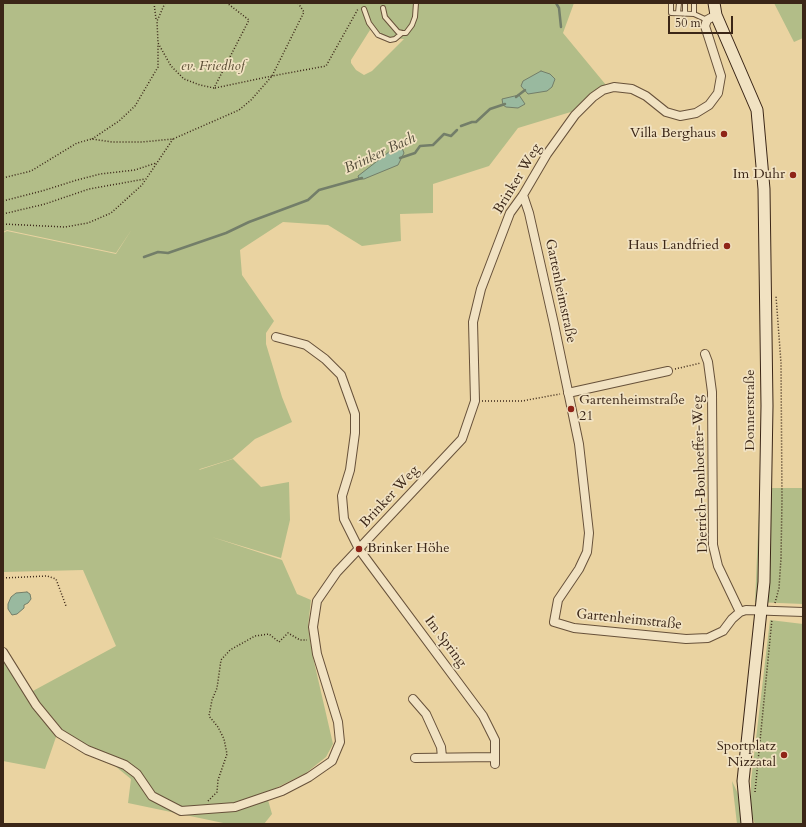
<!DOCTYPE html>
<html>
<head>
<meta charset="utf-8">
<style>
  body { margin:0 }
  #map { position:relative; width:806px; height:827px; overflow:hidden; background:#ead3a1; font-family:Cardo,serif }
  canvas { display:block }
  .frame { position:absolute; inset:0; border:4px solid #3b2617; pointer-events:none }
  .scale { position:absolute; left:668px; top:16px; width:65px; height:18px; box-sizing:border-box; border:2px solid #3b2617; border-top:0; padding-left:5px; font-size:12px; line-height:14px; white-space:nowrap; color:#3b2617; -webkit-text-stroke:3px #f1e2c2; paint-order:stroke }
</style>
</head>
<body>
<div id="map">
<canvas width="806" height="827"></canvas>
<div class="frame"></div>
<div class="scale">50 m</div>
</div>
<script>
const c = document.querySelector('canvas').getContext('2d');
c.lineJoin = 'round';
function fillPath(path, color) { c.fillStyle = color; c.fill(path, 'evenodd'); }
const toPath = rows => new Path2D(rows.map(r => 'M' + r).join(''));
function stroke(path, color, width, dash) { c.strokeStyle = color; c.lineWidth = width; c.lineCap = dash ? 'butt' : 'round'; c.setLineDash(dash || []); c.stroke(path); }
function label(font, color, halo, rows, align = 'center') {
  c.font = font + ' Cardo,serif'; c.lineWidth = 3.5; c.setLineDash([]); c.textBaseline = 'middle'; c.strokeStyle = halo; c.fillStyle = color; for (const [text, x, y, turn = 0] of rows) {
    c.save(); c.translate(x, y); c.rotate((+turn || 0) * Math.PI / 180); c.textAlign = isNaN(turn) ? turn : align; if (halo) c.strokeText(text, 0, 0); c.fillText(text, 0, 0); c.restore();
  }
}
const green = toPath([
  [3,3,574,3,563,33,606,85,590,94,574,111,518,128,489,166,433,184,433,213,400,214,401,241,362,246,328,225,283,222,240,250,242,275,274,321,266,333,266,344,282,397,292,422,255,439,232,459,200,469,199,470,233,459,261,487,289,482,290,520,281,558,212,537,282,560,297,594,311,600,308,626,312,653,333,744,326,757,306,773,266,793,272,814,264,824,228,824,128,803,131,779,115,766,85,754,57,737,58,724,31,692,116,646,83,570,4,572,3,233,7,231,116,254,132,229,116,253,7,230,3,232],
  [372,29,384,38,404,39,372,71,364,75,356,70,351,63,351,60,370,30],
  [774,3,803,3,803,38,794,42],
  [760,488,803,488,803,604,755,602],
  [770,620,803,624,803,824,755,824,751,814,751,781],
  [3,657,33,706,56,737,45,769,3,761],
  [732,781,752,824,737,824]
]);
const water = toPath([
  [541,71,550,74,555,79,552,87,547,91,528,94,521,86,523,81,541,71],
  [519,95,525,104,518,108,506,107,503,105,502,99,519,95],
  [394,148,402,148,404,153,398,165,364,179,359,179,358,176,394,148],
  [27,592,30,594,31,599,28,603,24,605,24,608,17,614,12,615,8,609,8,604,11,597,16,593,27,592]
]);
const stream = toPath([
  [556,3,559,8,561,27],
  [516,97,525,90],
  [461,126,472,122,476,122,490,109,505,104],
  [400,158,415,153,420,146,433,145,444,134,451,136,457,130],
  [144,257,158,252,168,253,226,233,249,222,308,200,319,190,362,178]
]);
const path = toPath([
  [154,3,156,19],
  [165,3,157,21,158,43,171,66,184,79,200,85,214,88,249,20,227,3],
  [298,3,304,12,272,76,326,66,358,9],
  [215,88,272,76],
  [92,139,119,121,135,106,158,67,158,45],
  [3,178,31,171,77,143,92,139,112,142,142,142,173,139,239,110,251,100,272,76],
  [3,201,42,191,77,180,100,174,135,170,156,163],
  [3,214,45,204,89,189,145,179],
  [3,224,65,227,88,223,111,213,142,185,173,139],
  [675,369,701,363],
  [482,401,522,401,560,394],
  [3,578,47,576,56,579,66,606],
  [775,603,779,588,781,558,782,499,781,363,776,296],
  [755,792,772,619],
  [208,801,217,792,218,780,227,754,224,739,218,727,209,716,212,700,217,688,221,660,230,650,255,636,269,634,279,642,288,633,300,640,307,640]
]);
const lane = toPath([
  [671,3,671,13,694,14,707,20],
  [685,3,685,14],
  [383,8,385,17,398,32,402,33,406,33,412,25,415,17,416,3],
  [364,9,369,23,378,35,390,40,395,39,402,33],
  [678,13,679,3],
  [694,14,694,3]
]);
const street = toPath([
  [523,195,529,213,554,324,579,444,589,533,587,552,579,569,558,600,554,622,574,628,686,639,708,638,723,631,732,619,740,612,746,610,803,612],
  [276,337,306,345,325,359,341,375,355,414,355,433,350,470,342,496,344,519,359,549,370,564,483,716,495,740,495,764],
  [705,354,708,362,712,392,713,545,718,566,740,612],
  [568,393,668,371],
  [3,652,36,705,59,733,87,750,125,765,137,774,152,796,181,811,235,807,282,791,309,777,332,761,340,742,338,722,317,654,313,627,317,601,337,572,462,439,475,401,473,322,481,289,510,213,523,195,547,154,575,115,593,97,603,90,614,87,632,89,646,96,666,112,680,116,696,113,709,105,718,93,721,76,705,26,707,20,716,15],
  [413,699,426,714,441,747,442,757],
  [415,758,495,757]
]);
const secondary = toPath([
  [714,3,716,15,757,110,764,189,767,406,764,582,743,781,747,824]
]);
const markers = [
  [724,134,4,"#8f2418"],
  [793,175,4,"#8f2418"],
  [727,246,4,"#8f2418"],
  [571,409,4,"#8f2418"],
  [359,549,4,"#8f2418"],
  [784,755,4,"#8f2418"]
];
const parkNames = [
  ["ev. Friedhof",213,67]
];
const poiNames = [
  ["Villa Berghaus",716,134],
  ["Im Duhr",785,175],
  ["Haus Landfried",719,246],
  ["Gartenheimstraße",579,401,"left"],
  ["21",579,417,"left"],
  ["Brinker Höhe",367,549,"left"],
  ["Sportplatz",776,747],
  ["Nizzatal",776,763]
];
const streetNames = [
  ["Brinker Weg",518,179,-59],
  ["Gartenheimstraße",560,291,78],
  ["Donnerstraße",751,410,-90],
  ["Dietrich-Bonhoeffer-Weg",701,474,-92],
  ["Brinker Weg",390,497,-47],
  ["Gartenheimstraße",629,620,6],
  ["Im Spring",445,642,53]
];
const waterNames = [
  ["Brinker Bach",380,154,-25]
];
fillPath(green, '#b2bd88');
fillPath(water, '#99b99f');
stroke(water, '#737e69', 1);
stroke(stream, '#737e69', 2.5);
stroke(lane, '#67513a', 6);
stroke(street, '#67513a', 10);
stroke(secondary, '#3b2617', 13);
stroke(path, '#3b2617', 1.5, [1, 2]);
stroke(lane, '#f1e2c2', 4);
stroke(street, '#f1e2c2', 8);
stroke(secondary, '#f1e2c2', 11);
for (const [x, y, r, color] of markers) { const dot = new Path2D(); dot.arc(x, y, r, 0, 2 * Math.PI); c.fillStyle = color; c.fill(dot); stroke(dot, '#f1e2c2', 1.5); }
label('italic 14px', '#594c33', '#f1e2c2', parkNames);
label('14px', '#3b2617', '#f1e2c2', poiNames, 'right');
label('14px', '#3b2617', '#f1e2c2', streetNames);
label('italic 15px', '#524b39', '#f1e2c2', waterNames);
</script>
</body>
</html>
